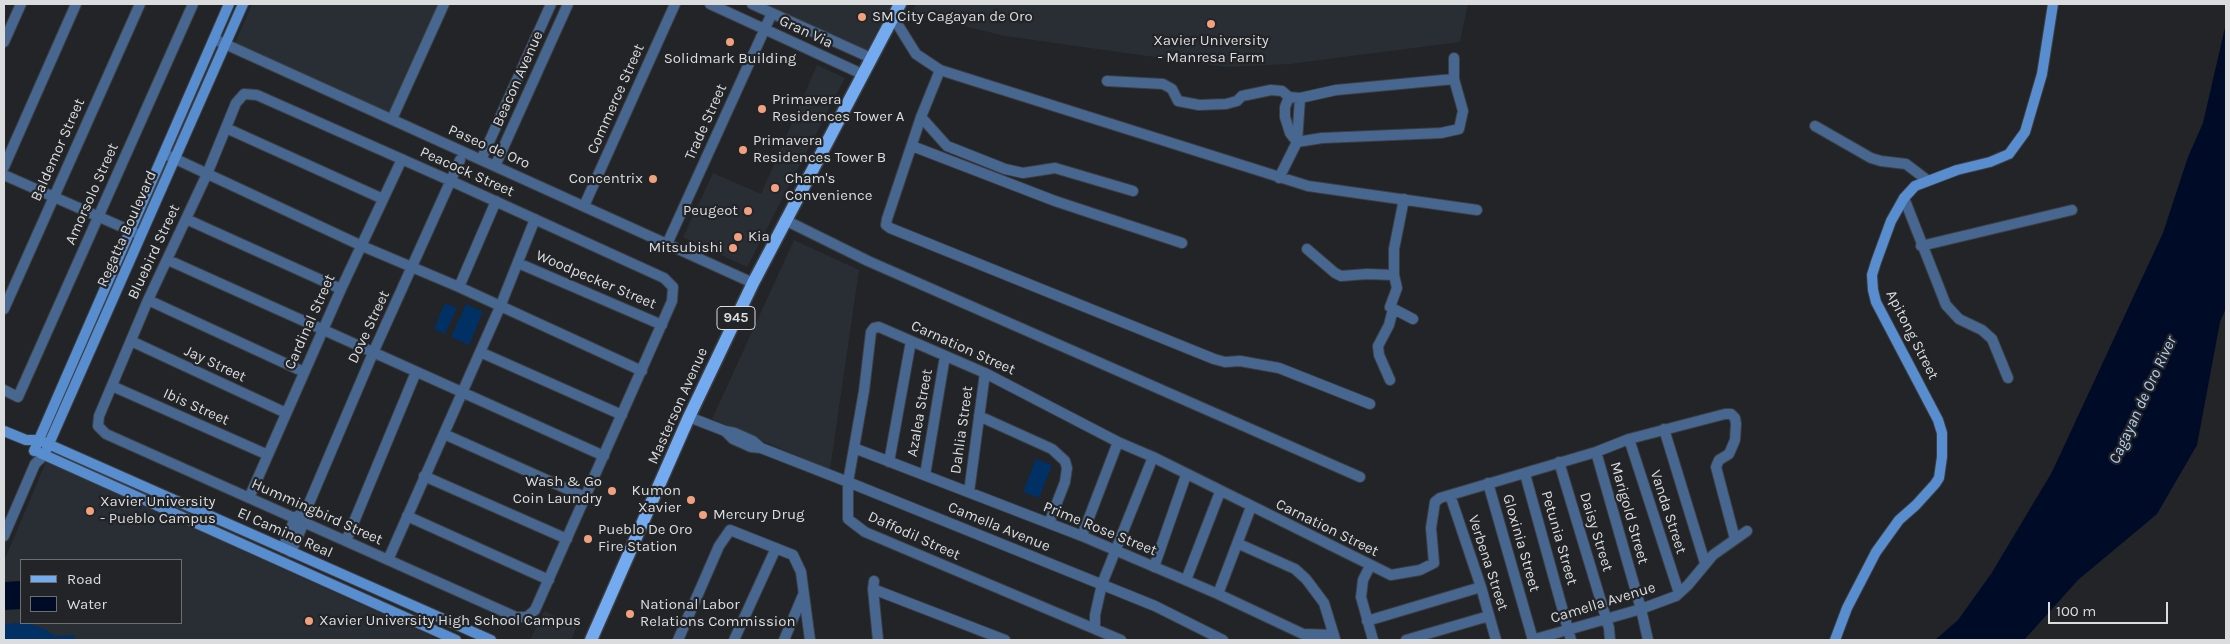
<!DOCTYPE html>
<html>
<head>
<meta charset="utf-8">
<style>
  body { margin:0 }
  #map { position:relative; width:2230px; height:644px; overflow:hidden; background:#222427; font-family:Karla,sans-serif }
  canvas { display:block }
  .frame { position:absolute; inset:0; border:5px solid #dbdcde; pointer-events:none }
  .legend { position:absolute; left:20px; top:559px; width:162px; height:65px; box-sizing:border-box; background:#222427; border:1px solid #6c6e70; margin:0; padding:6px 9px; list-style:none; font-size:15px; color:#dbdcde }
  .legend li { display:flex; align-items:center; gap:10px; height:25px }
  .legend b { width:25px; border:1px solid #6c6e70 }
  .scale { position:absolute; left:2048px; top:602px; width:120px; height:22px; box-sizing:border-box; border:2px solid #dbdcde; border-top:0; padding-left:6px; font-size:15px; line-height:18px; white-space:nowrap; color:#dbdcde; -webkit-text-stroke:4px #222427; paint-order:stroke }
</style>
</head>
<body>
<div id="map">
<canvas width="2230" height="644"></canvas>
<div class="frame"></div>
<ul class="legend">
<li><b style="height:6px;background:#74aaf0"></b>Road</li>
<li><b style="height:14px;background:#000b28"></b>Water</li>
</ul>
<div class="scale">100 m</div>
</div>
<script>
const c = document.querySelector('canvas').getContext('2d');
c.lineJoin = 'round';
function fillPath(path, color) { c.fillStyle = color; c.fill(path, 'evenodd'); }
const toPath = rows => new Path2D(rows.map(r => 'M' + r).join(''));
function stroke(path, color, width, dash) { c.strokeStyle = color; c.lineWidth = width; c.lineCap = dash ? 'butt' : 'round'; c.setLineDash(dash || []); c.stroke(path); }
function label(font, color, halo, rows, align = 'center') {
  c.font = font + ' Karla,sans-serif'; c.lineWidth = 4.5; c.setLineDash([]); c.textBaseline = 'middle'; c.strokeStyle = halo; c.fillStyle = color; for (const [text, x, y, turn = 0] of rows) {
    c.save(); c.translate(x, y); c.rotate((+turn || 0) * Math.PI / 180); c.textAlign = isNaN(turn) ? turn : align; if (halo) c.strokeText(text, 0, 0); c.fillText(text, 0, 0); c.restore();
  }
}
const built = toPath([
  [252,4,439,4,390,113,234,45],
  [763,4,891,4,866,52],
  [916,4,1468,4,1460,42,1290,64,1225,67,1005,36,910,13],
  [817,65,845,78,747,267,683,237,713,173,761,194],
  [794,240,859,270,830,470,712,419],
  [46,462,440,640,4,640,4,561],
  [21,560,181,560,181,623,21,623],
  [544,611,577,626,571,640,530,640]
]);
const green = toPath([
  [445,303,457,308,445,334,434,329],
  [466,304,483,312,469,345,451,337],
  [1036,459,1052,465,1039,498,1023,492],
  [16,623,30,624,45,629,55,636,75,635,75,640,4,640,4,625]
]);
const water = toPath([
  [2226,4,2226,308,2220,322,2197,445,2157,514,2078,580,2024,640,1935,640,1958,620,1991,574,2052,472,2163,233,2188,157,2203,123,2226,23],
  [21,581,21,609,4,610,4,582]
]);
const street = toPath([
  [710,4,862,74],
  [752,4,871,58],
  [893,17,916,54,940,70,1308,186,1477,210],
  [214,39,753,283],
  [4,42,21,4],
  [940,70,921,117,887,219,886,225,890,228,1214,359,1225,362,1240,361,1279,368,1370,404],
  [1107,81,1163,84,1172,89,1178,101,1199,105,1226,104,1237,101,1242,96,1271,90,1282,91,1289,97],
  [244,94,257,95,451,181,664,278,673,287,672,301,535,610,527,617,516,617,106,434,98,426,99,416,148,300,207,174,236,103,244,94],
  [921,117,947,146,1005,169,1023,173,1055,168,1133,191],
  [392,119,444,4],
  [1815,126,1871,158,1881,161,1906,164,1927,180],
  [226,128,383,199],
  [1297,142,1290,133,1285,117,1285,107,1289,97,1300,98,1336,90,1454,79],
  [1297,142,1300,98],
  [912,146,1055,201,1182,243],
  [167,155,362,246,459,287,642,371],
  [481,160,551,4],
  [495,166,568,4],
  [4,167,76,4],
  [4,175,138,234],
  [1279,178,1297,142,1322,138,1441,133,1459,129,1463,111,1454,79,1454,58],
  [1904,198,1946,305,1959,319,1982,330,1992,339,2008,378],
  [1404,199,1394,249,1394,275,1397,288,1390,307,1413,319],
  [584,206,675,4],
  [186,219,341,289],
  [785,220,868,261,1360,477],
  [667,244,772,13],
  [1921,246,2072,210],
  [1307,249,1335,273,1341,276,1367,274,1394,275],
  [168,260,604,456],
  [518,263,662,325],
  [459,287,496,201],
  [148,300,304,372],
  [4,309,140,4],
  [131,341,286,413],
  [480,352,622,415],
  [1390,380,1379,355,1378,346,1389,325,1393,309],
  [112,386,268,455],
  [4,390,18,397,193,4],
  [979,416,1052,449,1065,461,1067,468,1065,482,1049,523],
  [689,417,725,431,735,433,753,441,761,448],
  [1664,429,1705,563],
  [725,431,733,439,751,447,761,448,848,482,1155,606,1223,640],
  [444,434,585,497],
  [1629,439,1679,593],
  [854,448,1082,536,1218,594,1303,634,1334,635],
  [1596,452,1641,609,1648,640],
  [889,462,911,341],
  [1559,462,1609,628,1610,640],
  [1525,474,1571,640],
  [925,475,945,356],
  [424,476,567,539],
  [1488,483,1533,640],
  [969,492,985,373],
  [1450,495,1481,587,1496,640],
  [249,498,341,289,402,159],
  [407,516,549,580],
  [4,536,35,464,44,455],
  [1082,536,1118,442],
  [346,541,416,372],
  [1239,544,1295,569,1306,579,1324,603,1335,639],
  [283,548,295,518,299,515],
  [291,552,304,522,307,508,373,353,460,160],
  [388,560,500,307,535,219],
  [1370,566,1363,580,1361,597,1373,640],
  [1154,567,1186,475],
  [1186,580,1220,492],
  [874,581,873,589,878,640],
  [873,589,1005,640],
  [1218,594,1251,507],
  [1367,621,1481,587],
  [1095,629,1095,615,1102,584,1153,457],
  [678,640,719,546,730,530,793,555,801,572,810,640],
  [734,640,776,548],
  [784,640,803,595],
  [1121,640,865,532,848,519,848,482,864,391,871,332,874,328,879,327,985,373,1118,442,1153,457,1391,575,1420,570,1434,563,1431,528,1435,502,1440,498,1596,452,1629,439,1725,414,1731,414,1735,418,1736,424,1735,440,1729,454,1719,460,1716,467,1735,539],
  [1406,640,1489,616],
  [1532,640,1641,609,1676,596,1688,585,1713,555,1747,531]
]);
const secondary = toPath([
  [4,431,26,440,39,440,491,640],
  [34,451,229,4],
  [40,453,456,640],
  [44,455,243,4],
  [1835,640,1847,608,1876,552,1899,520,1916,505,1935,484,1939,478,1942,457,1942,433,1938,420,1876,302,1873,290,1872,275,1876,262,1891,221,1904,198,1915,186,1957,170,1990,162,2009,154,2025,132,2042,74,2053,4]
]);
const primary = toPath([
  [591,640,689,417,753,283,900,4]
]);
const markers = [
  [862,17,5,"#f1a17d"],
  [1211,24,5,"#f1a17d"],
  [730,42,5,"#f1a17d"],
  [762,109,5,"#f1a17d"],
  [743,150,5,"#f1a17d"],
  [653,179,5,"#f1a17d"],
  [775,188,5,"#f1a17d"],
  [748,211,5,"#f1a17d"],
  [738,237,5,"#f1a17d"],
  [733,248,5,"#f1a17d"],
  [612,491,5,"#f1a17d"],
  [691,500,5,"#f1a17d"],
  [90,511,5,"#f1a17d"],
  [703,515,5,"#f1a17d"],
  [588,539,5,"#f1a17d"],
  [630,614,5,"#f1a17d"],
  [309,621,5,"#f1a17d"]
];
const shields = [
  [736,318,38]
];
const shieldNames = [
  ["945",736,318]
];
const poiNames = [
  ["SM City Cagayan de Oro",872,17],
  ["Xavier University",1211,41,"center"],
  ["- Manresa Farm",1211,58,"center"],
  ["Solidmark Building",730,59,"center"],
  ["Primavera",772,100],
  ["Residences Tower A",772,117],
  ["Primavera",753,141],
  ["Residences Tower B",753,158],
  ["Concentrix",643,179,"right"],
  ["Cham's",785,179],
  ["Convenience",785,196],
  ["Peugeot",738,211,"right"],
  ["Kia",748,237],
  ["Mitsubishi",723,248,"right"],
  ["Wash & Go",602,482,"right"],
  ["Coin Laundry",602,499,"right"],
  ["Kumon",681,491,"right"],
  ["Xavier",681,508,"right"],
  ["Xavier University",100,502],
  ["- Pueblo Campus",100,519],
  ["Mercury Drug",713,515],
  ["Pueblo De Oro",598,530],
  ["Fire Station",598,547],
  ["National Labor",640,605],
  ["Relations Commission",640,622],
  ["Xavier University High School Campus",319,621]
];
const streetNames = [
  ["Gran Via",806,32,25],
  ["Beacon Avenue",518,79,-66],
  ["Commerce Street",616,99,-66],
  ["Trade Street",706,122,-66],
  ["Paseo de Oro",489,147,24],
  ["Baldemor Street",58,150,-66],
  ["Peacock Street",467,172,24],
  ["Amorsolo Street",92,194,-66],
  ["Regatta Boulevard",127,229,-66],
  ["Bluebird Street",154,252,-65],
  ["Woodpecker Street",596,280,23],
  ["Cardinal Street",310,322,-66],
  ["Dove Street",369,327,-65],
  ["Apitong Street",1912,335,63],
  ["Carnation Street",963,348,24],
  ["Jay Street",215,364,25],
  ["Masterson Avenue",678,406,-66],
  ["Ibis Street",196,407,24],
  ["Azalea Street",920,413,-80],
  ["Dahlia Street",962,430,-82],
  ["Hummingbird Street",317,512,24],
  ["Vanda Street",1668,512,72],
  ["Marigold Street",1629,513,74],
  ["Camella Avenue",999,527,22],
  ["Carnation Street",1327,528,26],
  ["Prime Rose Street",1100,529,22],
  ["Daisy Street",1596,532,73],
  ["El Camino Real",285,533,24],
  ["Daffodil Street",914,536,24],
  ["Petunia Street",1559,538,74],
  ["Gloxinia Street",1521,543,74],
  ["Verbena Street",1488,563,72],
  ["Camella Avenue",1603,603,-17]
];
const waterNames = [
  ["Cagayan de Oro River",2143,400,-65]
];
fillPath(built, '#282e34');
fillPath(green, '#003064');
fillPath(water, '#000b28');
stroke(street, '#3c3e41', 12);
stroke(secondary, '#3c3e41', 12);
stroke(primary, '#3c3e41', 15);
stroke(street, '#476791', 10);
stroke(secondary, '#588dd0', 10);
stroke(primary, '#74aaf0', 12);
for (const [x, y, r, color] of markers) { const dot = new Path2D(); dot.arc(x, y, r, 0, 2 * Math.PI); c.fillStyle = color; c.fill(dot); stroke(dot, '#222427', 2); }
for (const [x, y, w] of shields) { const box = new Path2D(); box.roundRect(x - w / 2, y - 11.5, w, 23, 4); c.fillStyle = '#222427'; c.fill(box); stroke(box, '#dbdcde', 1); }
label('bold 14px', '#dbdcde', null, shieldNames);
label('15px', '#dbdcde', '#222427', poiNames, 'left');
label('15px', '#dbdcde', '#222427', streetNames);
label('italic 16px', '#b1ccef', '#222427', waterNames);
</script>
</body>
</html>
